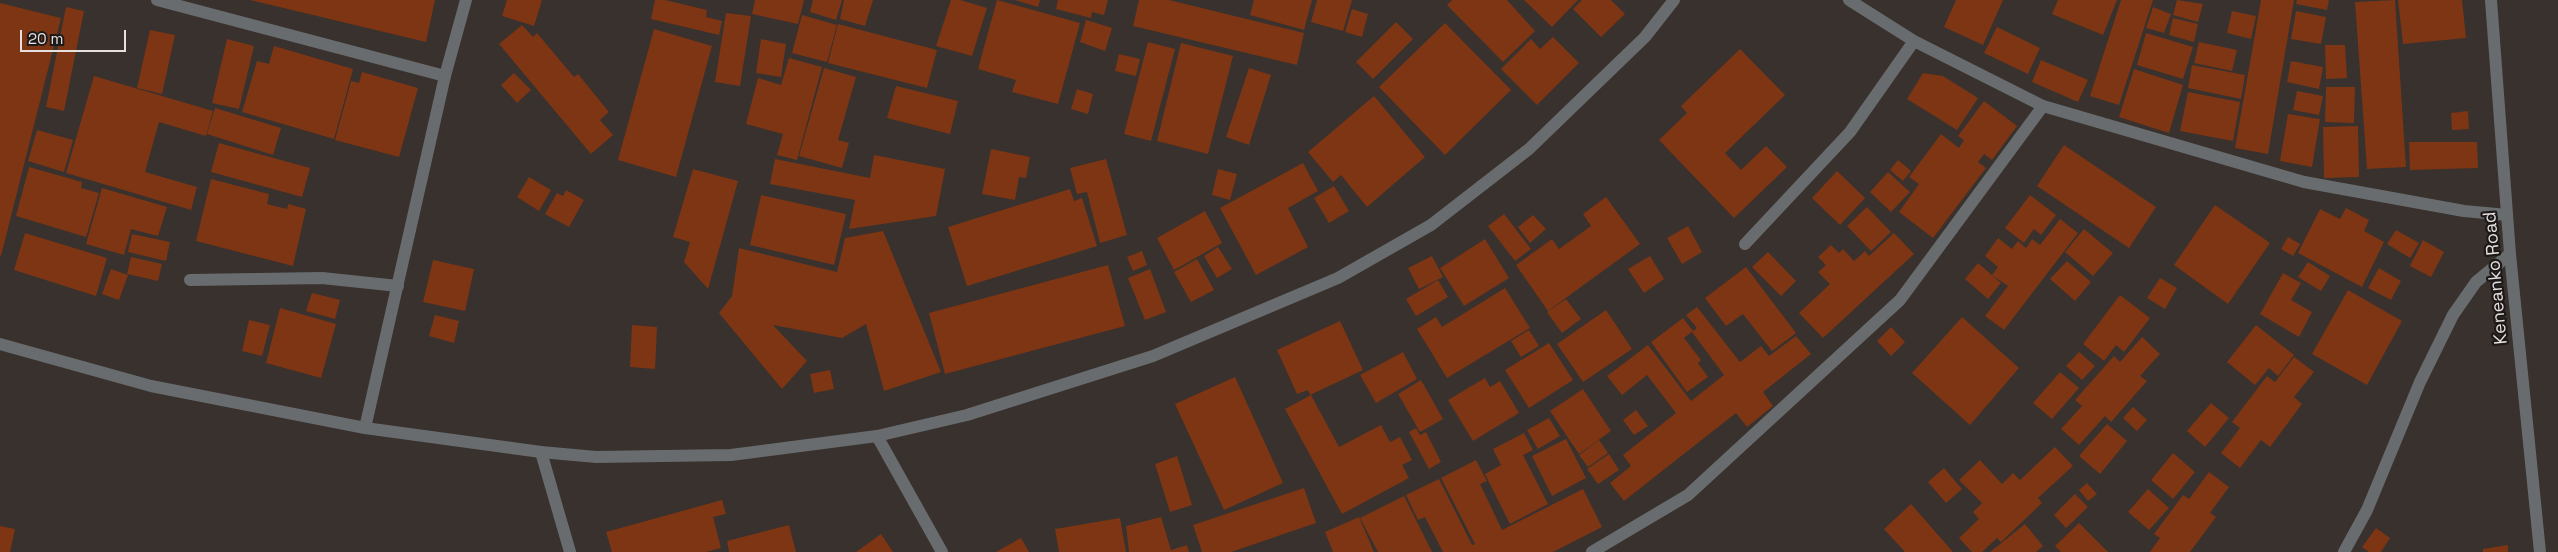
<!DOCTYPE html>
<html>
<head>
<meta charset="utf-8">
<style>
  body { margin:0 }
  #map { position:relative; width:2558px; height:552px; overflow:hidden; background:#38312d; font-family:"Space Grotesk",sans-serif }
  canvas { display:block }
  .scale { position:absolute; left:20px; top:30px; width:106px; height:22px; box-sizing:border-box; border:2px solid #e6e1df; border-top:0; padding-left:6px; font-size:15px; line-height:18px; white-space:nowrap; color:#e6e1df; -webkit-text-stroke:4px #1d1918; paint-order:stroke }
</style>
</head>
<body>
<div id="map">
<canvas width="2558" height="552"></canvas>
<div class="scale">20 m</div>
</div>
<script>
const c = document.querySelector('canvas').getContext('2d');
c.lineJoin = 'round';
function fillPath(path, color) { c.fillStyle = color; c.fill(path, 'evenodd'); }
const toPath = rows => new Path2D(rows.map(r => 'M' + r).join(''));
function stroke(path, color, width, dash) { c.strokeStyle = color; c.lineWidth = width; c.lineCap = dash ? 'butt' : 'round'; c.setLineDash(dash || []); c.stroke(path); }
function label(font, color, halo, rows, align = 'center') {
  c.font = font + ' "Space Grotesk",sans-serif'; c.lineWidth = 4.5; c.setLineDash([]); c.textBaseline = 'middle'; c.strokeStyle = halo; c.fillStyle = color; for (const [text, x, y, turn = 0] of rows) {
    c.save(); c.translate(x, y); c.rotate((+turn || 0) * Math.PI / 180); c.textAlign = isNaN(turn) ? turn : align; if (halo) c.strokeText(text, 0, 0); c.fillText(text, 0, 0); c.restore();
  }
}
const building = toPath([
  [250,0,435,0,426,42],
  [507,0,542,0,534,26,502,16],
  [655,0,665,0,707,10,706,17,722,21,719,35,651,19],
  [755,0,804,0,798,24,752,14],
  [813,0,842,0,836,20,810,12],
  [844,0,873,0,865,26,840,19],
  [951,0,960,0,987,8,972,56,936,46],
  [997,0,1080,23,1058,104,1012,92,1016,80,978,69],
  [1015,0,1040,0,1038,7],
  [1058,0,1108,0,1104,15,1092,12,1091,18,1056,9],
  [1139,0,1169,0,1304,33,1297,65,1133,26],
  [1254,0,1312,0,1304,30,1250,15],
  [1317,0,1352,0,1343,31,1311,22],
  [1452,0,1507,0,1535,31,1503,62,1447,5],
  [1524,0,1578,0,1552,27],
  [1582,0,1611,0,1625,14,1601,37,1573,9],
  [1956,0,2003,0,1983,45,1944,27],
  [2058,0,2117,0,2103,35,2052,14],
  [2121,0,2153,0,2119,105,2090,96],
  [2177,0,2203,4,2198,22,2173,15],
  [2261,0,2294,0,2268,154,2235,148],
  [2297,0,2329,0,2327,10,2296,4],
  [2395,0,2406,167,2367,169,2355,2],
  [2398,0,2462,0,2466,38,2403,44],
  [0,3,61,18,1,256,0,255],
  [66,7,84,11,64,111,46,107],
  [2153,7,2171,14,2164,33,2146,28],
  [1352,9,1368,14,1362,37,1345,32],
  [2232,11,2256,16,2251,39,2227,33],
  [2296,11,2326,17,2321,44,2291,39],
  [726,13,751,16,740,86,715,82],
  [802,15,837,25,827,62,792,53],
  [2173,18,2198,24,2194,42,2169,35],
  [1086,20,1112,28,1105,51,1080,42],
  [1396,22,1413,39,1373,79,1356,62],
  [1445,23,1511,90,1445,155,1379,87],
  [838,24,937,50,927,88,828,63],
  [522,25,533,37,537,33,574,77,578,74,609,112,600,120,613,135,591,154,499,44],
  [1997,27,2040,48,2028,74,1984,53],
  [654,29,712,46,676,177,618,160],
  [150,30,175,35,162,94,137,88],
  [2146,33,2193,47,2183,79,2137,65],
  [1553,37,1579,63,1537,105,1501,69,1531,39,1540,49],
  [227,39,254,46,239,109,212,103],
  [761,39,786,44,781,77,756,73],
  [1148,42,1175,49,1151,141,1124,134],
  [2199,42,2237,50,2232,71,2194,63],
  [1181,43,1233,56,1208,154,1157,141],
  [2325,45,2345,45,2347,78,2326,79],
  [274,46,353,69,334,139,242,112,257,61,269,64],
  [1740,49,1785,95,1725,153,1741,170,1766,146,1787,167,1734,218,1659,140,1687,113,1681,106],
  [1119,54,1140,59,1136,76,1115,71],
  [789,58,822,67,797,160,777,155,783,134,746,124,758,78,781,85],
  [2041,60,2088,80,2078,102,2032,82],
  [2291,61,2323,67,2319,89,2287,82],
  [2192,65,2245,75,2241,99,2188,88],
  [824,68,856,77,838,140,849,143,842,168,799,156],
  [1249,68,1271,75,1249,145,1226,137],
  [2134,69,2183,85,2169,133,2119,117],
  [362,72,418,88,399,157,335,140,351,81,359,83],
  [514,73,531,90,517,103,501,85],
  [1923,73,1943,76,1978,98,1957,130,1907,99],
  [94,76,213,111,206,136,159,122,145,172,197,187,191,210,66,173],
  [896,86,958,101,950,134,887,118],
  [2326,87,2355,87,2354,123,2325,122],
  [1077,89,1093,94,1088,114,1071,109],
  [2297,91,2323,96,2319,115,2293,110],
  [2188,92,2240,102,2233,141,2180,131],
  [1374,96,1425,157,1367,207,1341,175,1333,182,1308,152],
  [1984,101,2017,126,1992,160,1984,154,1978,162,1986,168,1933,238,1899,212,1919,184,1909,177,1941,134,1959,148,1964,140,1958,136],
  [215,108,281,128,273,155,207,134],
  [2468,111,2469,129,2452,130,2451,113],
  [2288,114,2320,119,2312,167,2280,161],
  [2358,126,2359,177,2324,178,2323,127],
  [37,130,73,140,64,172,28,161],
  [2409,142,2477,142,2478,168,2410,170],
  [219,143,310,168,302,197,211,172],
  [2064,145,2156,207,2129,248,2037,186],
  [991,149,1030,157,1026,178,1019,177,1015,200,982,194],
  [874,155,945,169,936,216,849,229,855,200,770,184,775,159,870,178],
  [1106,159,1127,235,1100,243,1087,192,1077,194,1070,168],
  [1898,160,1911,171,1903,181,1890,170],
  [1303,163,1318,191,1288,208,1308,247,1256,275,1220,208],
  [29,167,82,182,81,188,99,193,86,237,16,216],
  [693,169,738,181,708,289,684,262,690,242,673,237],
  [1218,169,1237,174,1230,200,1212,195],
  [1837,171,1865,198,1840,225,1812,198],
  [1888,172,1910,192,1891,212,1870,192],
  [529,177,551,190,539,211,517,197],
  [211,179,269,194,267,204,287,209,288,204,306,209,293,266,196,241],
  [1334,186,1349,211,1329,223,1314,198],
  [102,188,167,207,158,236,131,229,124,255,86,244],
  [1070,189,1074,201,1082,198,1097,246,967,286,948,227],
  [566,190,584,200,569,227,545,214,557,193,563,196],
  [761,195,846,214,834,265,750,245],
  [2030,195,2056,215,2041,235,2034,229,2024,243,2005,228],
  [1606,197,1640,244,1548,311,1516,265,1552,239,1559,249,1591,226,1583,214],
  [2215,205,2270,243,2228,304,2174,265],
  [1867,207,1891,232,1871,251,1847,226],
  [2346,208,2369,220,2364,231,2384,242,2362,287,2298,253,2320,209,2340,219],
  [1205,211,1222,243,1174,270,1157,238],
  [1504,214,1531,249,1515,261,1488,226],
  [1533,215,1546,229,1530,243,1518,227],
  [2060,219,2078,233,2004,330,1985,316,2008,286,1992,275,1998,267,1985,256,1998,238,2012,249,2018,241,2026,248,2032,239,2040,245],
  [1688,226,1702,252,1682,264,1667,238],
  [2084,229,2113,253,2093,276,2065,252],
  [2396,230,2419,243,2410,258,2387,244],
  [883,231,941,372,884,391,866,324,842,338,773,325,807,361,782,389,719,313,732,296,739,248,837,272,845,238],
  [25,233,107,258,96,296,14,270],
  [1894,233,1914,254,1823,338,1799,313,1830,284,1818,272,1826,265,1818,257,1831,245,1839,253,1843,249,1854,261,1865,251,1869,256],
  [132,234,170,242,166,261,128,252],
  [2288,237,2300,244,2293,256,2281,249],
  [1485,239,1509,278,1464,306,1440,268],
  [2423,240,2444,252,2431,277,2410,266],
  [1218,247,1232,269,1217,278,1204,256],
  [1142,251,1147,265,1133,271,1127,257],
  [1768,252,1796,281,1781,296,1752,267],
  [1432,256,1443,277,1419,289,1408,268],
  [1650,256,1664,279,1644,293,1628,269],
  [131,257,162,264,158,281,127,274],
  [1197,259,1214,290,1191,302,1174,272],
  [433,260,474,269,465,311,423,302],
  [2067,261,2091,282,2075,301,2050,279],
  [2308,262,2330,276,2321,291,2298,277],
  [1978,263,2001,283,1988,299,1965,279],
  [1108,265,1125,326,945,374,929,313],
  [1746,267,1796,333,1772,351,1743,314,1726,326,1705,298],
  [2379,268,2401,281,2391,300,2368,288],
  [111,269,128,275,119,300,102,294],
  [1150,269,1166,312,1145,320,1128,278],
  [2283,273,2301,283,2291,300,2312,312,2299,337,2260,314],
  [2160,278,2177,288,2165,309,2147,298],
  [1438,280,1448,297,1416,316,1406,299],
  [1505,288,1530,328,1447,378,1417,329,1436,317,1442,327],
  [2348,290,2402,321,2367,385,2312,354],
  [312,293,340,300,335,319,306,311],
  [2120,295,2150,318,2124,352,2116,345,2104,361,2083,344],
  [1566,299,1581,319,1562,333,1547,312],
  [1697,307,1740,362,1761,346,1769,356,1796,336,1811,354,1763,392,1773,406,1747,427,1736,413,1624,501,1610,483,1631,466,1623,455,1676,413,1647,375,1622,395,1607,376,1648,345,1691,401,1724,375,1692,332,1697,328,1686,315],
  [280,308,336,324,321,378,266,363],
  [1606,310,1632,349,1583,382,1557,344],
  [435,315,459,321,454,343,429,336],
  [1962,317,2019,368,1970,425,1912,373],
  [1683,318,1693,331,1684,338,1701,360,1698,363,1708,377,1687,392,1651,342],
  [249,320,270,325,262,356,242,351],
  [1340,321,1363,370,1310,395,1308,390,1297,394,1277,350],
  [632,325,657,327,655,369,630,367],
  [2256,325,2294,355,2278,376,2269,368,2255,385,2227,362],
  [1891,327,1905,342,1891,356,1877,341],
  [1529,330,1539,346,1521,357,1511,341],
  [2142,337,2160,354,2140,376,2147,381,2111,422,2105,416,2079,445,2061,429,2082,406,2075,400,2114,356,2120,362],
  [1549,343,1573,380,1529,408,1505,370],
  [1403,352,1417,379,1376,403,1360,375],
  [2079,352,2095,366,2082,380,2066,366],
  [2294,357,2314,372,2294,397,2302,404,2270,447,2261,440,2240,468,2221,453,2240,428,2232,422,2267,376,2275,382],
  [830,370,834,389,814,393,810,374],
  [2060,372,2079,388,2052,419,2033,403],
  [1235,377,1283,483,1224,510,1175,404],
  [1485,378,1490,387,1500,381,1519,413,1473,441,1448,400],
  [1421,380,1443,419,1420,432,1398,394],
  [1583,389,1611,431,1579,454,1550,411],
  [1311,395,1339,447,1381,425,1390,442,1400,437,1412,460,1402,465,1409,478,1342,514,1285,409],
  [2211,403,2229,418,2205,447,2187,431],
  [2133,407,2147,420,2137,431,2123,418],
  [1636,410,1648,426,1634,435,1623,420],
  [1549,418,1560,436,1538,449,1527,430],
  [2107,424,2127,441,2100,474,2079,456],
  [1416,428,1420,435,1426,432,1441,462,1429,469,1409,432],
  [1524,433,1533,450,1523,455,1548,504,1510,524,1485,474,1501,465,1493,449],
  [1566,439,1586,478,1552,496,1532,456],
  [1599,440,1608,453,1588,467,1579,455],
  [2055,447,2073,466,2038,498,2042,503,2001,542,1997,538,1982,552,1972,552,1959,538,1979,519,1973,512,1982,503,1959,480,1980,460,2002,484,2013,473,2020,480],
  [2173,453,2195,472,2173,499,2151,480],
  [1609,454,1619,470,1598,484,1587,469],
  [1177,456,1192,505,1170,512,1155,464],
  [1476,460,1487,481,1480,484,1502,530,1583,489,1602,527,1553,552,1443,552,1425,517,1418,520,1406,495,1439,479,1472,545,1475,544,1441,478],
  [1944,468,1962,489,1946,503,1928,482],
  [2209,472,2229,487,2210,513,2216,517,2190,552,2150,552,2160,538,2154,534,2183,495,2189,499],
  [2087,483,2097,494,2088,501,2079,490],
  [1304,488,1316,523,1231,552,1202,552,1193,525],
  [2148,489,2169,508,2149,530,2128,512],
  [2075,494,2088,507,2066,528,2054,515],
  [1404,496,1432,552,1378,552,1360,518],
  [722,500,726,514,713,517,721,548,706,552,612,552,606,532],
  [1911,504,1953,552,1905,552,1884,529],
  [1161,517,1171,550,1187,545,1189,552,1129,552,1126,526],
  [1359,517,1374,552,1333,552,1325,532],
  [1120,518,1126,552,1059,552,1055,529],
  [2079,523,2108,552,2061,552,2055,546],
  [2025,524,2043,546,2036,552,1990,552],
  [789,525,796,552,729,552,727,541],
  [0,526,15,529,10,552,0,552],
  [2376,528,2390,538,2381,552,2369,552,2362,547],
  [881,534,893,552,856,552],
  [1021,538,1029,552,996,552],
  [2508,545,2508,552,2483,552,2483,549]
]);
const service = toPath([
  [190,280,322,278,398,286]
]);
const minor = toPath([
  [157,0,445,76],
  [1849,0,1914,41,2043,106,2304,182,2464,211,2507,215],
  [1745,244,1850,132,1914,41],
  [877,436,942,552],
  [541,452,570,552],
  [1592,552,1688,495,1900,300,2043,106],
  [2344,552,2367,510,2420,382,2453,315,2476,282,2510,254]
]);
const tertiary = toPath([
  [2491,0,2510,254,2540,552],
  [0,344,151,386,365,428,541,452,596,457,731,455,877,436,967,415,1153,356,1338,278,1431,225,1529,149,1645,37,1674,0],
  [365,428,445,76,466,0]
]);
const streetNames = [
  ["Keneanko Road",2496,278,-95]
];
fillPath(building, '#7d3514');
stroke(service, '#696c6e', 12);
stroke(minor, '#696c6e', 12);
stroke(tertiary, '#696c6e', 12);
label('18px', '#e6e1df', '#1d1918', streetNames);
</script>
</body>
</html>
